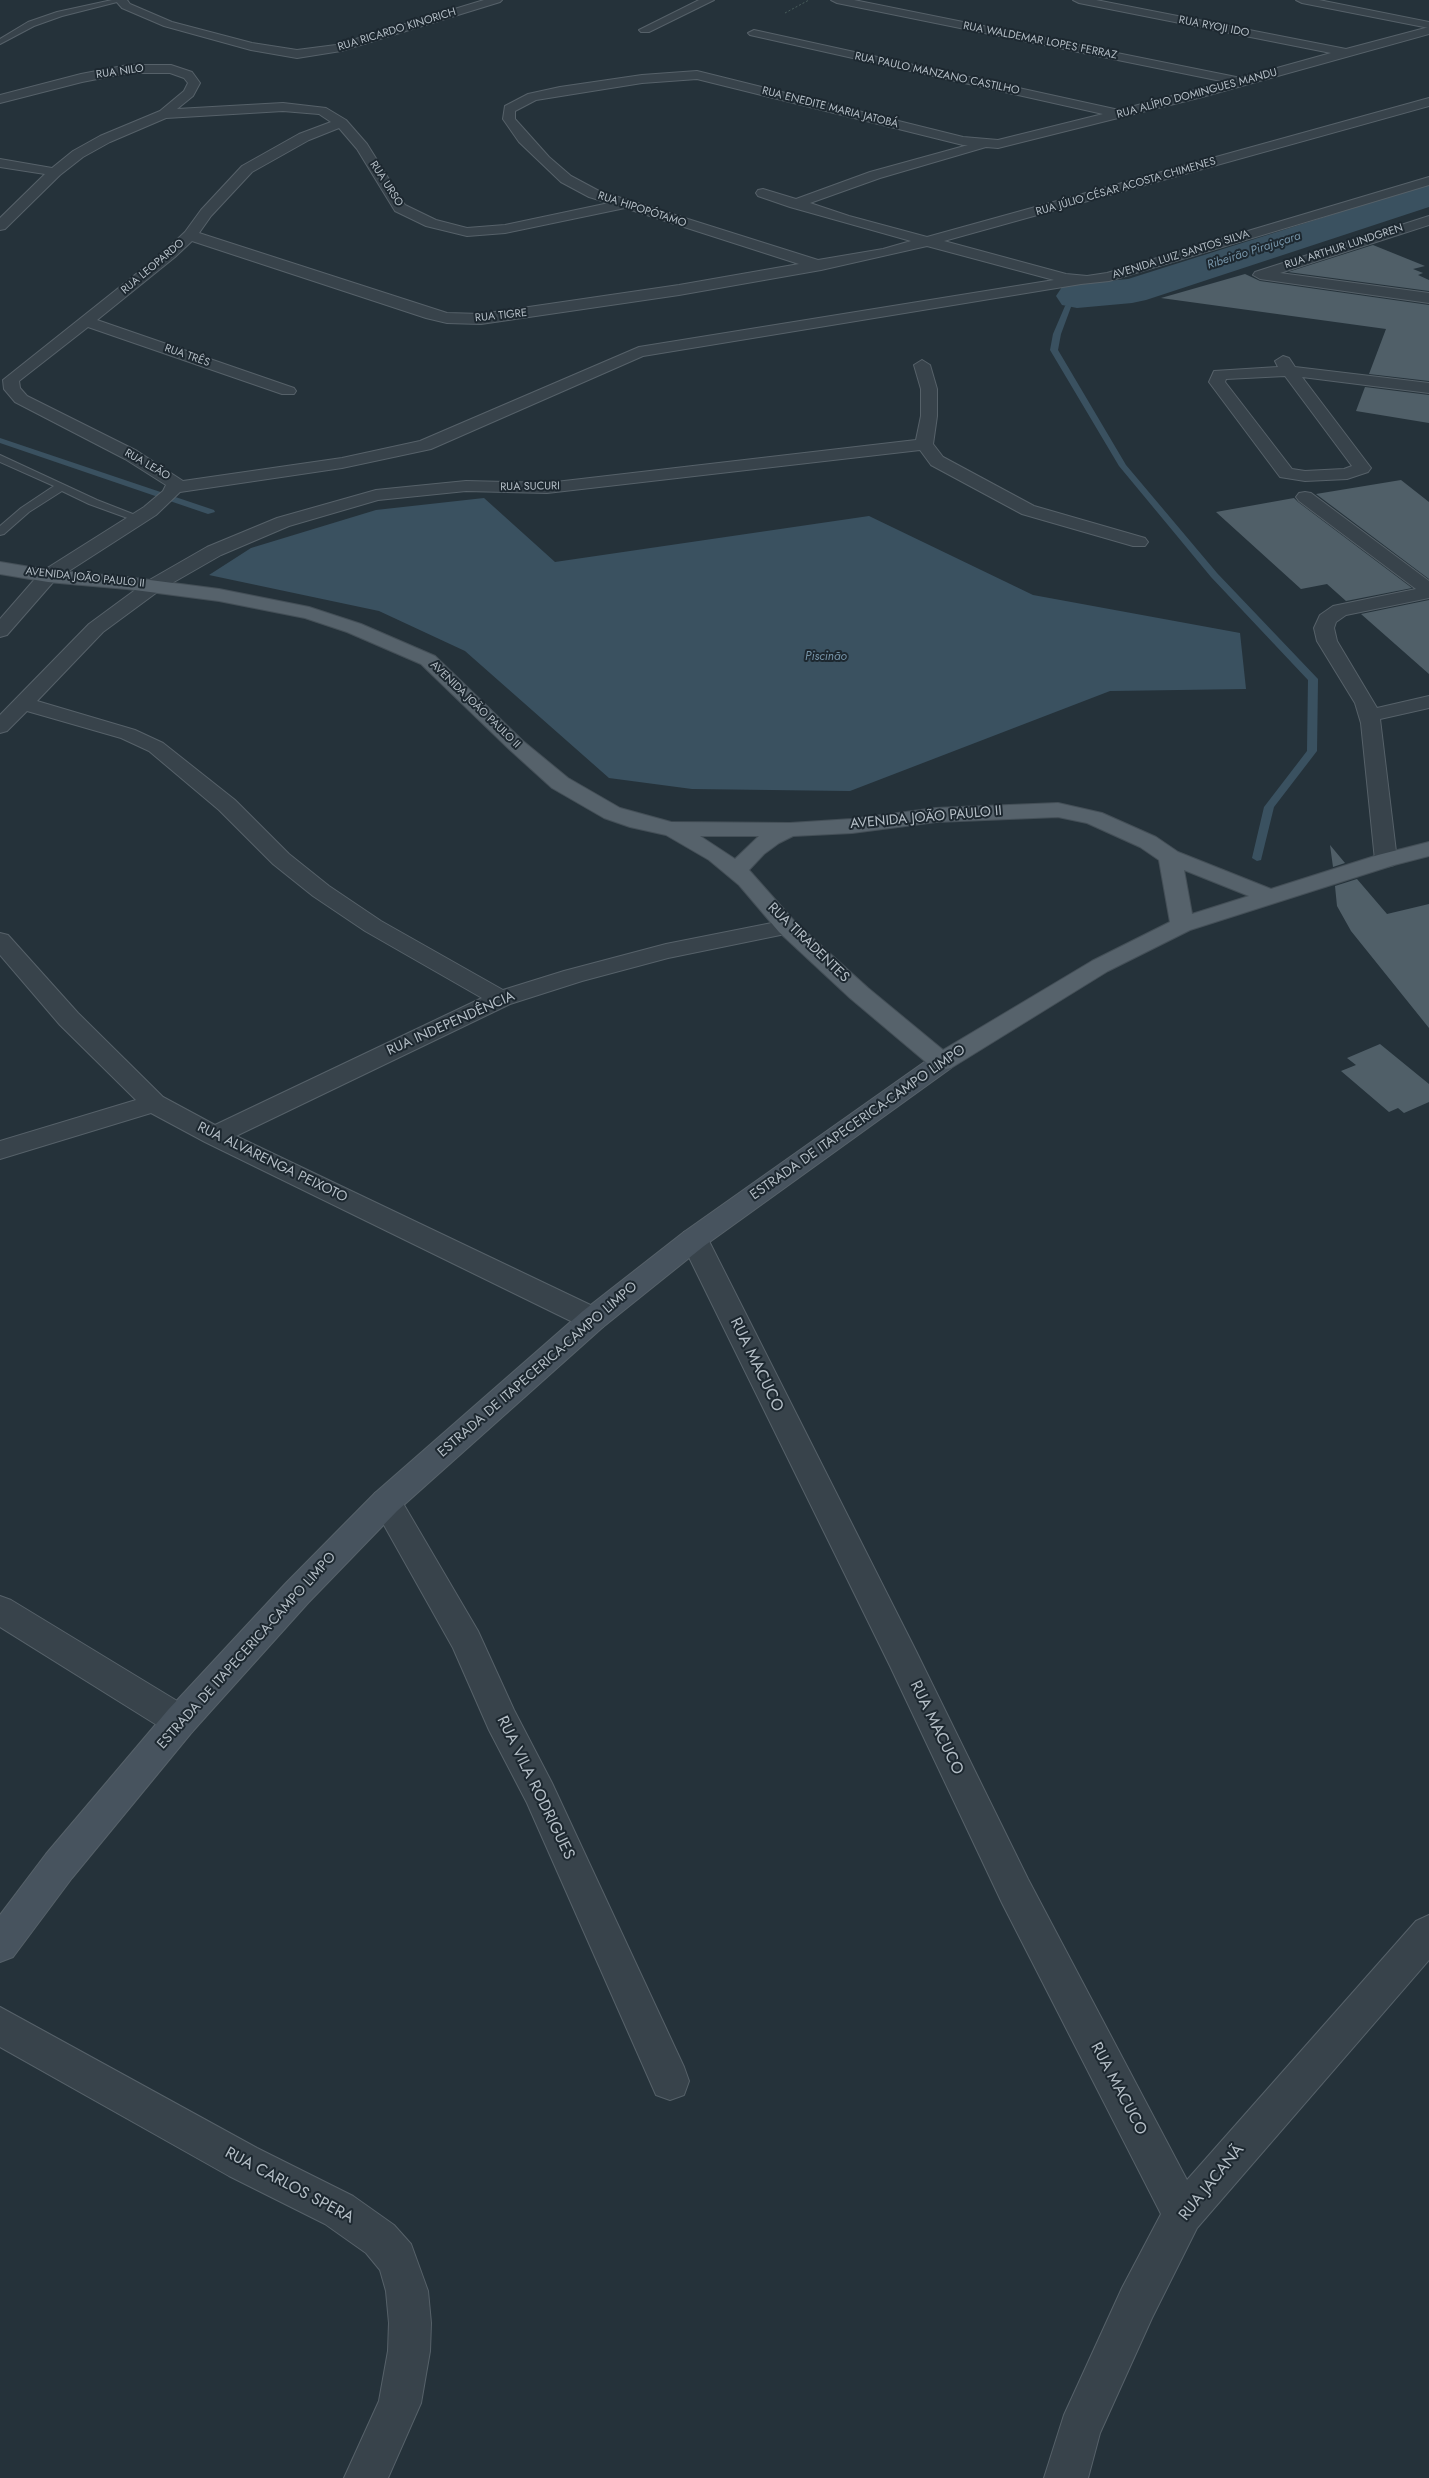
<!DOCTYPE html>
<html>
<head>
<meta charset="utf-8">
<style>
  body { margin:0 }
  canvas { display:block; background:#25323a }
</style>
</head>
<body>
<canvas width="1429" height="2478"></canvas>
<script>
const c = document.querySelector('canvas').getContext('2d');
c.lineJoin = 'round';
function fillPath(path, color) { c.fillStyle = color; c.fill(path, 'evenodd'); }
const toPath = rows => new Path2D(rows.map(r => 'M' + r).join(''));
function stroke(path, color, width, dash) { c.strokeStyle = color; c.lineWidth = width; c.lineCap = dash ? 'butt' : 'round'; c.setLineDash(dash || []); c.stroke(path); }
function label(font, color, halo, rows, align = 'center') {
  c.font = font + ' Jost,sans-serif'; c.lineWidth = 4; c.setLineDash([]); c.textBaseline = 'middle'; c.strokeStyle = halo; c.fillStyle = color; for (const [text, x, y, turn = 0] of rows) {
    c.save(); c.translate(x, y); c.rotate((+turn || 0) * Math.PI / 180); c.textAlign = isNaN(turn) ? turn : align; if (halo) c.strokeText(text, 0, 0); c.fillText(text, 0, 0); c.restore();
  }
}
const water = toPath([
  [484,498,555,562,869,516,1033,595,1240,633,1246,689,1110,691,850,791,692,789,609,778,465,651,379,611,209,575,251,548,376,510]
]);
const stream = toPath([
  [1075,295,1080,296,1071,307,1061,334,1058,350,1126,465,1217,573,1318,679,1317,751,1274,807,1261,860,1257,861,1252,858,1264,807,1307,751,1308,680,1211,577,1119,466,1050,350,1053,334,1065,306,1075,295],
  [0,438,214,510,215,512,208,514,0,443,0,438]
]);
const river = toPath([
  [1429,184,1429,207,1146,300,1132,303,1077,308,1062,305,1056,296,1062,287,1077,284,1128,279,1429,184]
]);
const building = toPath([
  [1373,245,1425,266,1413,269,1423,273,1418,275,1429,280,1429,291,1288,272],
  [1245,274,1260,281,1429,305,1429,381,1369,374,1386,329,1161,298],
  [1365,387,1429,395,1429,423,1356,411],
  [1401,480,1429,502,1429,579,1316,494],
  [1294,498,1298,502,1412,588,1346,601,1327,584,1301,589,1216,512],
  [1429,600,1429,674,1361,614],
  [1330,845,1345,863,1333,867],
  [1357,879,1387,914,1429,904,1429,1028,1351,931,1337,906,1335,886],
  [1380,1044,1429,1084,1429,1102,1404,1113,1398,1108,1389,1112,1341,1071,1356,1065,1347,1058]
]);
const path = toPath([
  [785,13,809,0]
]);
const service = toPath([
  [112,0,125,0,62,16,34,26,0,44,0,39,28,22,57,12,112,0],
  [0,455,97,500,143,518,141,520,133,520,89,504,62,491,29,512,4,534,0,535,0,526,21,508,54,486,0,462,0,455]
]);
const minor = toPath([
  [115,0,127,0,130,4,172,22,252,43,297,50,336,45,484,0,502,0,500,2,341,51,297,58,251,50,164,26,122,8,115,0],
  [699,0,714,0,649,32,641,32,639,30,699,0],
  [831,0,854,0,1241,78,1331,53,1079,3,1073,0,1096,0,1346,49,1429,27,1429,34,1202,97,998,148,986,147,880,178,810,203,849,216,927,237,1429,98,1429,106,944,241,1066,274,1087,276,1107,273,1429,177,1429,185,1109,281,1081,284,643,356,431,449,342,468,180,492,156,515,55,580,7,635,0,637,0,619,41,572,144,507,163,491,166,485,125,459,15,402,4,389,3,380,165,251,185,232,201,210,242,166,299,134,331,122,319,114,283,111,166,118,110,142,83,157,60,175,5,229,0,230,0,218,45,174,0,167,0,159,52,168,73,151,100,136,160,111,184,91,188,83,184,78,170,73,128,73,82,82,0,103,0,95,81,74,128,65,171,65,192,72,200,83,193,96,177,109,283,103,326,108,346,120,367,144,405,205,436,220,467,228,505,225,609,203,589,197,561,182,519,142,503,119,505,106,528,94,560,87,642,75,697,71,963,137,998,140,1103,114,750,35,748,33,754,30,1119,110,1226,82,837,3,831,0],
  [697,79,963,145,968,145,870,172,796,199,763,189,758,190,756,193,758,196,790,207,911,241,883,249,818,260,599,191,571,176,549,157,515,119,515,111,536,100,642,83,697,79],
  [339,128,357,149,395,211,426,226,467,236,505,233,625,208,799,264,679,285,481,314,447,313,199,233,211,216,252,172,309,140,339,128],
  [192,241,426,318,447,323,481,324,679,295,821,270,927,246,1054,280,639,347,420,441,342,458,183,481,137,451,27,396,20,388,19,381,88,327,282,394,294,394,296,391,294,388,97,320,175,257,192,241],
  [1429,216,1429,225,1280,273,1429,293,1429,303,1260,279,1253,275,1255,272,1429,216],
  [1283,356,1289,358,1295,367,1429,383,1429,393,1302,377,1371,468,1368,472,1347,479,1305,481,1280,477,1209,382,1214,371,1278,367,1275,361,1283,356],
  [1285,376,1352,466,1344,469,1305,471,1292,469,1225,382,1226,379,1285,376],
  [922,360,930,365,937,389,937,416,933,444,943,457,1034,506,1145,538,1148,542,1145,546,1133,546,1022,514,931,465,920,450,547,493,466,491,378,500,289,526,221,555,160,590,103,632,37,701,135,730,163,743,235,800,289,854,329,886,381,921,503,990,564,971,666,944,787,920,795,922,799,927,795,932,668,958,582,981,510,1004,236,1136,603,1311,607,1319,603,1327,593,1330,583,1327,205,1142,151,1113,0,1159,0,1141,136,1100,60,1025,0,955,0,933,8,935,78,1013,163,1097,215,1125,482,998,365,931,313,896,273,864,219,810,149,751,121,738,27,711,7,731,0,733,0,715,89,624,146,582,207,547,277,518,376,490,466,481,547,483,916,440,921,416,921,389,914,365,922,360],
  [1305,492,1311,493,1429,581,1429,598,1346,615,1336,622,1334,628,1337,641,1377,708,1429,696,1429,708,1380,719,1397,860,1394,865,1386,867,1378,865,1375,860,1361,723,1355,703,1317,641,1314,628,1320,615,1333,606,1416,589,1299,501,1296,497,1299,493,1305,492],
  [694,1229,704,1232,708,1239,915,1649,1028,1879,1187,2180,1416,1921,1429,1915,1429,1960,1197,2228,1152,2318,1100,2433,1088,2478,1044,2478,1064,2415,1122,2288,1161,2214,1002,1903,890,1666,680,1239,684,1232,694,1229],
  [386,1489,397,1493,478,1631,514,1710,552,1783,684,2067,689,2081,684,2095,670,2100,656,2095,527,1803,489,1730,453,1648,371,1502,375,1493,386,1489],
  [0,1596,11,1600,192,1710,197,1721,192,1732,180,1736,168,1732,0,1627,0,1596],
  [0,2007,257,2148,353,2196,394,2225,411,2244,428,2291,431,2323,430,2351,421,2403,388,2478,344,2478,379,2401,388,2351,389,2323,386,2291,380,2270,366,2253,325,2224,229,2176,0,2047,0,2007]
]);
const tertiary = toPath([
  [1296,0,1319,0,1429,22,1429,28,1302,3,1296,0]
]);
const secondary = toPath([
  [942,1054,951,1056,955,1062,951,1068,704,1246,603,1327,397,1511,308,1603,192,1732,72,1878,13,1957,0,1962,0,1915,46,1854,168,1710,286,1583,375,1493,583,1311,684,1232,933,1056,942,1054]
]);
const primary = toPath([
  [0,562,48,570,127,577,219,589,309,607,361,624,435,656,523,741,568,778,620,808,671,822,790,823,852,819,936,808,1058,803,1102,813,1156,837,1178,852,1271,889,1378,855,1429,842,1429,856,1394,865,1190,930,1108,971,951,1068,942,1070,933,1068,850,998,779,932,739,885,709,860,666,835,630,827,604,818,552,788,509,749,421,664,347,632,305,618,219,601,127,589,48,582,0,574,0,562],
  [1058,817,1087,823,1140,847,1159,860,1170,922,1092,961,943,1050,868,988,795,922,749,870,764,854,779,843,793,836,852,833,936,822,1058,817],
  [700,836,759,836,735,859,700,836],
  [1184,870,1249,896,1192,914,1184,870]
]);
const farStreetnames = [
  ["RUA RYOJI IDO",1214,27,11],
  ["RUA RICARDO KINORICH",397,30,-17],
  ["RUA WALDEMAR LOPES FERRAZ",1040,41,11],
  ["RUA NILO",120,72,-8],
  ["RUA PAULO MANZANO CASTILHO",937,74,12],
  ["RUA ALÍPIO DOMINGUES MANDU",1197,94,-15],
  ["RUA ENEDITE MARIA JATOBÁ",830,108,14],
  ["RUA URSO",386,184,57],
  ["RUA JÚLIO CÉSAR ACOSTA CHIMENES",1126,187,-16],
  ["RUA HIPOPÓTAMO",642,210,18],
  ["RUA ARTHUR LUNDGREN",1344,247,-18],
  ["AVENIDA LUIZ SANTOS SILVA",1181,255,-17],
  ["RUA LEOPARDO",153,267,-40],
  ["RUA TIGRE",501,316,-6],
  ["RUA TRÊS",187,356,19],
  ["RUA LEÃO",147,465,30],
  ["RUA SUCURI",530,487,-1],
  ["AVENIDA JOÃO PAULO II",85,578,6],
  ["AVENIDA JOÃO PAULO II",475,705,44]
];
const farWaternames = [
  ["Ribeirão Pirajuçara",1254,251,-18],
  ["Piscinão",826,657]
];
const streetNames = [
  ["AVENIDA JOÃO PAULO II",926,818,-5],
  ["RUA TIRADENTES",808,943,44],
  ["RUA INDEPENDÊNCIA",451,1024,-24],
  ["ESTRADA DE ITAPECERICA-CAMPO LIMPO",858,1123,-35],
  ["RUA ALVARENGA PEIXOTO",272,1163,26],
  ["ESTRADA DE ITAPECERICA-CAMPO LIMPO",538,1370,-41],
  ["ESTRADA DE ITAPECERICA-CAMPO LIMPO",247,1651,-48]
];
const nearStreetnames = [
  ["RUA MACUCO",756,1365,64],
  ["RUA MACUCO",936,1728,64],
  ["RUA VILA RODRIGUES",535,1788,64],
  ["RUA MACUCO",1118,2089,62],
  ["RUA JACANÃ",1212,2183,-51],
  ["RUA CARLOS SPERA",289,2186,28]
];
fillPath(water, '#3a5160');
fillPath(stream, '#3a5160');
fillPath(river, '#3a5160');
fillPath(building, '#505f68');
stroke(service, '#566169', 2);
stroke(minor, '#566169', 2);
stroke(tertiary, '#566169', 2);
stroke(secondary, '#566169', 2);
stroke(primary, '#444f57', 2);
stroke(path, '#485c5b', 1, [2, 2]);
fillPath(service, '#38434b');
fillPath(minor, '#38434b');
fillPath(tertiary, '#38434b');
fillPath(secondary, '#47535e');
fillPath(primary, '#56626b');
label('11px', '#b4bec6', '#1d2830', farStreetnames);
label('italic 12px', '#7694a8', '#1d2830', farWaternames);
label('14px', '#b4bec6', '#1d2830', streetNames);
label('16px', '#b4bec6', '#1d2830', nearStreetnames);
</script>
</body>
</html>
